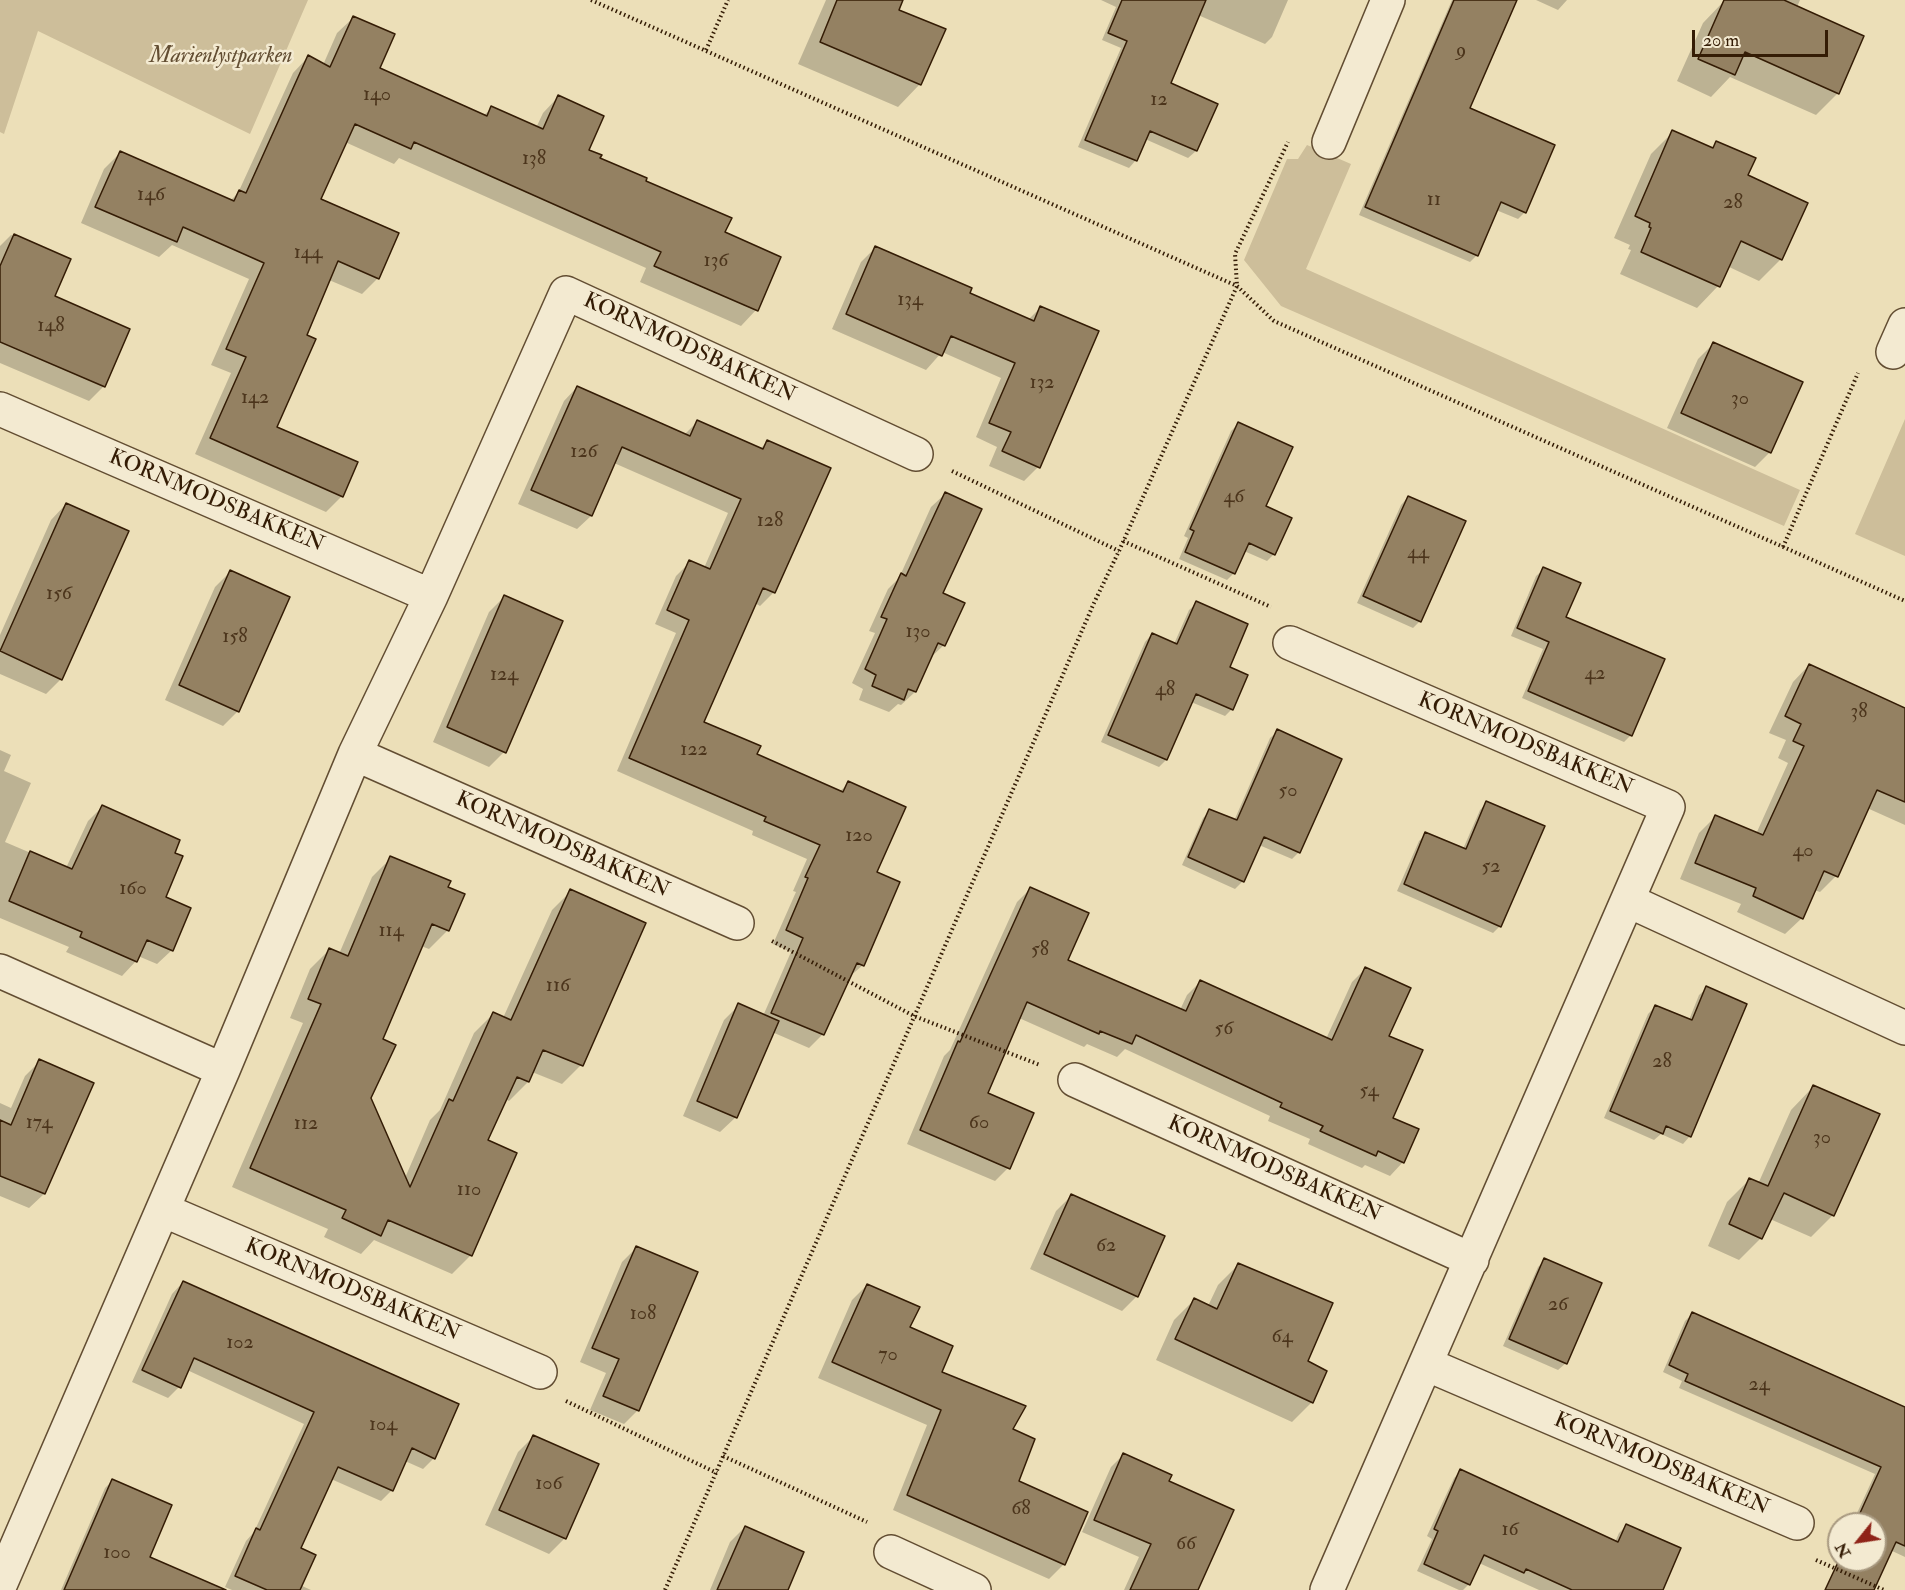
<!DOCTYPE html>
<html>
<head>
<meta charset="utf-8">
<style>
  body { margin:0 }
  #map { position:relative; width:1905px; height:1590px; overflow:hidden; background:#ecdfb8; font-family:"IM FELL Double Pica",serif }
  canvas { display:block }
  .north { position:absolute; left:1827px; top:1512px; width:60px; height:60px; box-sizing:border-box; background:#f3ead1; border:2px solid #a7987f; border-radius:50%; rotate:240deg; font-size:16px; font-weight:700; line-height:24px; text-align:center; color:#341c05 }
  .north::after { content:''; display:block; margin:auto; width:21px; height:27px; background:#8f2418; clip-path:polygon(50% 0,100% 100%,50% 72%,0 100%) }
  .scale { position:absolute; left:1692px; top:30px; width:136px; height:27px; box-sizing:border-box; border:3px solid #341c05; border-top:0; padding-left:8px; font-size:18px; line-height:21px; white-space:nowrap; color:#341c05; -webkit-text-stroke:4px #f3ead1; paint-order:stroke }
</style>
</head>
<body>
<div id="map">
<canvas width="1905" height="1590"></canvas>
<div class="north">N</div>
<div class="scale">20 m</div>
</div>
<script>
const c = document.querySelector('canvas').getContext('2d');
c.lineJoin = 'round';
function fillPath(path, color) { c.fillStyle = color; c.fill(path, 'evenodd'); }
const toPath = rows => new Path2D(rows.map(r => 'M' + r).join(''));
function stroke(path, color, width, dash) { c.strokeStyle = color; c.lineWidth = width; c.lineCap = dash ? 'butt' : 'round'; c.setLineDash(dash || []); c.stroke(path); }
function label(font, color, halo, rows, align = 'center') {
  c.font = font + ' "IM FELL Double Pica",serif'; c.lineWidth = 5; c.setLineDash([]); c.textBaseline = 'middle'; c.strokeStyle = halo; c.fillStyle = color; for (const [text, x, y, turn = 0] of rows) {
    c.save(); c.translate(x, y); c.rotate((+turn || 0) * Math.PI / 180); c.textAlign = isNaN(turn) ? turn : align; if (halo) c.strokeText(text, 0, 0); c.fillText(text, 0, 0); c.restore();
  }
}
const green = toPath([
  [0,0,308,0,250,134,38,31,4,134,0,132],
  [1307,145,1351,164,1306,269,1800,490,1784,526,1281,306,1244,260,1287,159,1298,159],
  [1905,419,1905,556,1855,534]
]);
const shadow = toPath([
  [826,0,902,0,897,10,920,84,898,107,798,64],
  [1101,0,1288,0,1272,37,1265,44,1198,15,1169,84,1216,104,1196,151,1188,158,1145,139,1136,160,1129,168,1078,147,1121,48,1102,40,1116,7],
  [1452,0,1516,0,1468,109,1525,212,1518,219,1496,210,1477,255,1470,262,1359,215],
  [1536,0,1567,0,1558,10],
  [1725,0,1800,0,1797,7,1838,93,1816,115,1730,77,1711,97,1677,81,1703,23],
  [353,18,378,69,483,116,492,108,536,128,543,113,558,97,587,150,599,159,644,181,723,233,779,258,756,310,741,326,640,282,646,268,399,158,394,164,345,142,319,200,378,278,362,294,329,280,305,335,275,428,342,496,326,512,195,454,231,373,211,365,249,279,172,245,159,257,81,223,104,169,120,153,230,201,238,193,293,73,308,57,323,65,337,33],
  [1673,132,1711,148,1717,143,1746,176,1781,259,1759,281,1727,266,1718,286,1697,308,1620,274,1631,250,1628,249,1630,245,1614,238,1651,154],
  [11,235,69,260,53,297,104,386,89,401,0,363,0,246],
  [875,248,968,294,1028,320,1041,307,1038,467,1024,481,989,466,997,447,976,437,1001,378,942,352,926,370,832,329,861,262],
  [1713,344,1770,452,1755,467,1667,428,1698,359],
  [577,387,684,435,697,422,760,449,767,442,774,592,760,606,755,603,702,723,755,755,839,792,849,783,875,873,863,965,848,978,822,1035,809,1048,772,1032,736,1117,720,1132,683,1116,724,1020,739,1005,763,1016,791,952,773,944,796,892,793,891,807,859,752,835,753,831,617,771,676,633,655,624,676,576,690,562,704,568,728,513,614,463,591,516,577,529,518,504,564,401],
  [1238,424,1274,554,1267,561,1244,551,1234,573,1227,580,1179,559,1188,538,1184,536,1231,431],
  [945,494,941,594,944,645,929,659,915,692,901,705,898,704,889,712,859,700,863,689,852,683,875,633,869,631,888,589,899,578,931,507],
  [1408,497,1420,621,1413,628,1357,603,1401,505],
  [66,504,61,679,46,694,0,674,0,635,51,520],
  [1544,569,1564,618,1631,735,1624,742,1522,698,1543,649,1511,636,1536,576],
  [230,572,238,711,223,726,165,700,215,587],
  [504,597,504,752,489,767,433,742,489,612],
  [1197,603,1228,667,1232,709,1225,716,1191,702,1166,760,1159,767,1101,742,1145,642,1152,634,1174,644,1189,610],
  [1809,665,1905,710,1905,825,1867,808,1836,876,1820,892,1814,890,1802,918,1785,934,1737,912,1741,904,1680,879,1699,833,1715,817,1756,834,1788,763,1778,758,1786,740,1769,733,1793,682],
  [1278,731,1299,852,1292,859,1259,845,1243,881,1235,889,1182,865,1203,818,1210,811,1234,821,1270,738],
  [0,750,11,755,4,771,31,783,5,842,66,868,88,821,102,807,173,854,164,898,172,950,157,964,138,956,136,961,122,976,66,952,69,947,0,918],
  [1487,802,1500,926,1493,933,1397,891,1419,841,1426,834,1463,849,1480,810],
  [391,858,446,887,448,930,429,949,421,946,381,1040,369,1098,405,1178,430,1120,440,1110,474,1033,493,1014,503,1018,552,910,571,891,581,1065,562,1084,532,1072,528,1082,509,1101,505,1099,486,1141,471,1255,452,1274,374,1240,361,1254,324,1237,328,1229,232,1187,303,1023,290,1018,310,969,329,950,339,954,372,877],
  [1030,889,1066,961,1180,1010,1187,995,1200,982,1326,1039,1352,982,1365,969,1387,1036,1391,1118,1403,1162,1390,1176,1365,1165,1362,1168,1308,1144,1310,1139,1268,1121,1270,1116,1125,1049,1117,1057,1087,1044,1084,1047,1019,1018,986,1094,1008,1168,995,1181,907,1144,944,1056,950,1050,1017,902],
  [1707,988,1690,1136,1683,1144,1661,1134,1654,1140,1604,1118,1648,1014,1656,1006,1689,1020,1699,995],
  [40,1061,44,1194,29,1208,0,1196,0,1103,11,1108,25,1076],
  [1813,1087,1833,1215,1811,1237,1770,1219,1761,1238,1739,1260,1708,1246,1727,1202,1749,1180,1758,1184,1791,1110],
  [1071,1196,1137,1296,1122,1311,1030,1269,1056,1211],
  [636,1248,638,1410,624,1424,590,1410,606,1373,580,1362,622,1262],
  [1545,1260,1566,1363,1558,1370,1503,1346,1538,1267],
  [1238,1265,1306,1362,1312,1402,1292,1422,1156,1360,1174,1320,1194,1300,1208,1306,1218,1285],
  [183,1282,434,1458,423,1469,405,1461,392,1490,381,1501,331,1479,299,1549,300,1585,311,1590,232,1590,225,1587,246,1541,254,1532,304,1424,187,1370,179,1387,168,1398,132,1382,172,1294],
  [867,1285,908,1328,940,1372,1011,1430,1017,1482,1064,1564,1049,1579,893,1510,927,1425,818,1378,852,1300],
  [1692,1314,1905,1408,1905,1557,1890,1550,1880,1571,1842,1560,1875,1560,1875,1524,1852,1524,1875,1474,1679,1388,1682,1381,1663,1372,1685,1321],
  [533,1437,597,1465,564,1539,549,1554,485,1525,518,1452],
  [1123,1455,1197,1590,1124,1590,1139,1557,1082,1532,1111,1467],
  [1461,1471,1615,1542,1619,1533,1626,1526,1661,1590,1539,1590,1479,1563,1469,1584,1463,1590,1459,1590,1417,1571,1432,1539,1427,1536,1454,1478],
  [112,1481,148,1557,156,1590,61,1590,105,1488],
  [745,1527,786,1590,710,1590,730,1542]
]);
const building = toPath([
  [837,0,903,0,899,10,946,29,921,85,820,42,837,0],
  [1122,0,1206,0,1171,83,1218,104,1197,151,1150,131,1137,161,1085,140,1127,41,1108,33,1122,0],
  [1454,0,1517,0,1470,108,1555,145,1526,213,1501,202,1478,256,1365,207,1454,0],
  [1724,0,1784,0,1864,36,1839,94,1745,52,1735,75,1698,59,1724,0],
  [353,16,395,34,380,68,487,116,491,106,543,129,558,95,604,116,589,150,602,155,600,158,647,178,646,181,732,218,725,232,781,257,758,311,654,266,661,252,414,142,411,149,355,124,321,199,399,233,379,279,338,261,307,335,316,339,277,427,358,462,343,497,210,438,246,357,226,349,264,263,183,227,177,242,95,207,120,151,234,201,239,190,246,193,308,55,330,67,353,16],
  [1672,130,1713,148,1716,141,1756,158,1748,175,1808,203,1782,260,1741,241,1720,287,1641,252,1651,228,1649,227,1650,223,1635,216,1672,130],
  [14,234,71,259,55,296,130,329,105,387,0,342,0,266,14,234],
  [875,246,972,288,970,293,1034,321,1040,306,1099,331,1040,468,1002,451,1011,432,989,423,1015,363,951,336,942,356,846,314,875,246],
  [1713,342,1803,382,1771,453,1681,413,1713,342],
  [577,386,690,436,697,420,763,449,767,440,831,468,775,593,763,588,704,722,761,746,757,754,843,792,848,781,906,807,877,872,900,882,864,966,857,963,824,1035,771,1013,803,938,786,930,808,878,805,877,820,845,764,821,766,817,629,758,689,620,667,610,689,560,710,569,741,499,622,447,592,516,531,490,577,386],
  [1238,422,1293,447,1266,506,1292,518,1275,555,1249,543,1235,574,1185,552,1194,531,1190,529,1238,422],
  [945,492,982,509,943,593,965,603,945,646,938,643,916,692,908,689,904,700,872,686,876,675,865,669,887,619,881,617,901,573,906,576,945,492],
  [1408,496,1466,521,1421,622,1363,596,1408,496],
  [66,503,129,531,62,680,0,651,66,503],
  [1543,567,1581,583,1566,617,1665,659,1632,736,1528,691,1549,642,1517,628,1543,567],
  [230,570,290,597,239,712,179,685,230,570],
  [504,595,563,621,506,753,447,727,504,595],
  [1196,601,1248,624,1230,667,1248,675,1233,710,1196,694,1167,760,1108,735,1152,633,1177,644,1196,601],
  [1809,664,1905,708,1905,802,1877,790,1838,877,1824,871,1803,919,1753,896,1756,888,1695,863,1715,815,1763,835,1804,746,1793,741,1801,724,1785,716,1809,664],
  [1277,729,1342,759,1300,853,1264,837,1244,882,1188,857,1209,809,1237,820,1277,729],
  [1486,801,1545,826,1501,927,1404,884,1425,832,1466,849,1486,801],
  [102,805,180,840,175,853,183,856,166,897,191,908,173,951,147,940,137,962,80,937,82,932,9,901,30,851,72,869,102,805],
  [390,856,451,881,448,887,465,894,449,931,432,924,383,1039,396,1045,371,1098,410,1187,449,1099,453,1101,493,1012,511,1020,570,889,646,923,583,1066,543,1050,529,1082,517,1077,488,1140,517,1153,472,1256,388,1220,381,1236,342,1218,346,1210,250,1168,321,1004,308,999,329,948,348,956,390,856],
  [1030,887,1089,913,1068,960,1186,1011,1200,980,1332,1040,1365,967,1411,988,1389,1036,1423,1050,1393,1118,1419,1129,1404,1163,1378,1151,1376,1156,1320,1131,1323,1126,1280,1107,1282,1103,1136,1035,1132,1044,1100,1031,1099,1034,1027,1002,988,1093,1034,1113,1010,1169,920,1130,958,1041,960,1042,1030,887],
  [1706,986,1747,1004,1691,1137,1666,1126,1663,1134,1610,1111,1655,1005,1692,1020,1706,986],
  [738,1003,779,1021,737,1118,697,1101,738,1003],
  [39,1059,94,1083,45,1194,0,1176,0,1120,11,1125,39,1059],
  [1813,1085,1880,1114,1834,1216,1784,1193,1762,1239,1729,1224,1749,1178,1768,1186,1813,1085],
  [1071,1194,1165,1236,1138,1297,1044,1254,1071,1194],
  [636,1246,698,1272,639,1411,603,1396,619,1359,592,1348,636,1246],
  [1544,1258,1602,1283,1567,1364,1509,1339,1544,1258],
  [1238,1263,1333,1303,1308,1361,1327,1371,1313,1403,1175,1339,1194,1298,1217,1309,1238,1263],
  [183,1281,459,1404,435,1459,412,1448,393,1491,338,1467,301,1548,316,1555,300,1590,267,1590,235,1576,256,1528,260,1530,314,1412,194,1358,181,1388,142,1370,183,1281],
  [867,1284,920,1307,910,1327,953,1346,942,1372,1026,1406,1013,1429,1035,1439,1019,1481,1088,1512,1065,1565,907,1495,941,1410,832,1362,867,1284],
  [1692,1312,1905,1407,1905,1546,1896,1542,1874,1590,1825,1590,1839,1560,1875,1560,1875,1524,1855,1524,1881,1467,1685,1381,1688,1374,1669,1365,1692,1312],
  [533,1435,599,1464,566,1539,499,1510,533,1435],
  [1123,1453,1172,1475,1169,1481,1234,1510,1198,1590,1130,1590,1151,1544,1094,1520,1123,1453],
  [1460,1469,1618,1542,1626,1524,1681,1548,1663,1590,1572,1590,1526,1569,1524,1573,1484,1555,1470,1585,1424,1564,1438,1531,1434,1529,1460,1469],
  [112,1479,172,1505,150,1557,226,1590,64,1590,112,1479],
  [745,1526,804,1552,788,1590,717,1590,745,1526]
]);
const path = toPath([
  [591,0,1237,286,1274,321,1905,601],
  [706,50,728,0],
  [952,471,1119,551],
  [1123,541,1271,607],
  [1783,547,1858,373],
  [772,941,914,1016,1040,1065],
  [566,1401,717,1473],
  [723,1456,867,1522],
  [1816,1560,1884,1590],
  [665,1590,1094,603,1119,551,1237,286,1235,254,1288,142]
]);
const minor = toPath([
  [1329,142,1388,0],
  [1893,352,1905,325],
  [0,409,431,596],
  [1290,643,1668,807,1327,1590],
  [355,754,737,923],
  [1629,901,1905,1028],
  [0,971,223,1070],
  [1075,1080,1472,1260],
  [163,1210,540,1372],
  [1426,1364,1797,1523],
  [891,1552,974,1590],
  [0,1585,223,1070,355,754,431,596,566,293,916,454]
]);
const numberNames = [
  ["9",1461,52],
  ["140",377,96],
  ["12",1159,101],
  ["138",534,160],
  ["146",151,196],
  ["11",1434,201],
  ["28",1733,204],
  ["144",308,254],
  ["136",716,262],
  ["134",910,301],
  ["148",51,327],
  ["132",1042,384],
  ["142",255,399],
  ["30",1740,400],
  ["126",584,453],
  ["46",1234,498],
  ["128",770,522],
  ["44",1418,554],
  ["156",59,595],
  ["130",918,633],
  ["158",235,638],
  ["42",1595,675],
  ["124",504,676],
  ["48",1165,691],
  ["38",1859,713],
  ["122",694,751],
  ["50",1288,792],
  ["120",859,837],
  ["40",1803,852],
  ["52",1491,868],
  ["160",133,890],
  ["114",391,932],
  ["58",1040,951],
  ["116",558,987],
  ["56",1224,1030],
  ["28",1662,1063],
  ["54",1369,1092],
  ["174",39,1124],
  ["60",979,1124],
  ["112",306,1125],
  ["30",1822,1139],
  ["110",469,1191],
  ["62",1106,1247],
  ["26",1558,1306],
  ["108",643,1315],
  ["64",1282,1338],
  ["102",240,1344],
  ["70",888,1356],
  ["24",1759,1386],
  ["104",383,1426],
  ["106",549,1485],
  ["68",1021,1510],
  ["16",1510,1531],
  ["66",1186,1545],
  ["100",117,1554]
];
const parkNames = [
  ["Marienlystparken",221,57]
];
const streetNames = [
  ["KORNMODSBAKKEN",689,349,25],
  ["KORNMODSBAKKEN",216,502,23],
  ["KORNMODSBAKKEN",1525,745,23],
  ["KORNMODSBAKKEN",562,846,24],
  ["KORNMODSBAKKEN",1274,1170,24],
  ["KORNMODSBAKKEN",352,1291,23],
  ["KORNMODSBAKKEN",1661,1465,23]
];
fillPath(green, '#cdbe9a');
fillPath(shadow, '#0003');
fillPath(building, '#948162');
stroke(building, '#341c05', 1.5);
stroke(minor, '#624d32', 36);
stroke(path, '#341c05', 4, [1.5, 3]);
stroke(minor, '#f3ead1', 33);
label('20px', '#4c351c', null, numberNames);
label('italic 22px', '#624d32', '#f3ead1', parkNames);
label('22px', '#341c05', '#f3ead1', streetNames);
</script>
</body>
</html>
